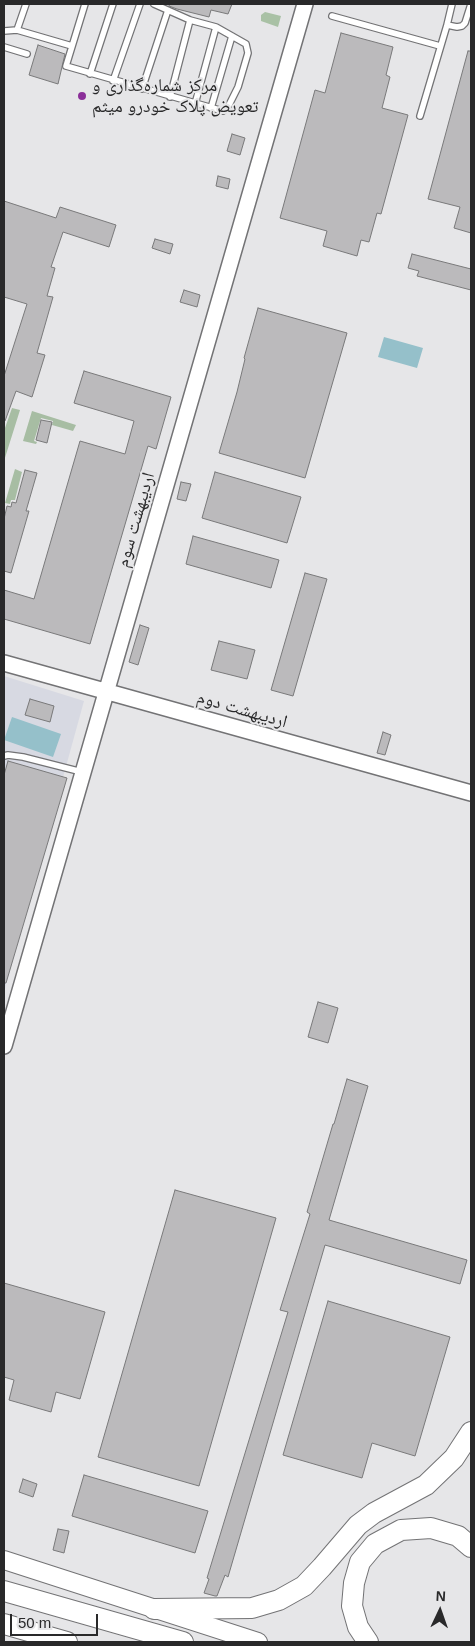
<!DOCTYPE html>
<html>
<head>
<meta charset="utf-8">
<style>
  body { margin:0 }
  #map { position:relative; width:475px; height:1646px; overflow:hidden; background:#e6e6e8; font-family:Helvetica,sans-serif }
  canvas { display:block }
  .frame { position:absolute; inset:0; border:5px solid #29292a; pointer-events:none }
  .north { position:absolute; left:415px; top:1586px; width:50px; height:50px; -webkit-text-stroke:4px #e6e6e8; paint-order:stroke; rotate:3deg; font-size:14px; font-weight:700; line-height:20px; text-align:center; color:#29292a }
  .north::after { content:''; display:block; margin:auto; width:18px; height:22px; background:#29292a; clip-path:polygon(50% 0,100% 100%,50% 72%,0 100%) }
  .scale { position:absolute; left:10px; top:1614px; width:88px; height:22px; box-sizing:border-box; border:2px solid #29292a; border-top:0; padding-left:6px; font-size:15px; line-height:18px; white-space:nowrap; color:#29292a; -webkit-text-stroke:4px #e6e6e8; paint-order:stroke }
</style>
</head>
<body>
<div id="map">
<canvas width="475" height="1646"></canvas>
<div class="frame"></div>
<div class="north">N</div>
<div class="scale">50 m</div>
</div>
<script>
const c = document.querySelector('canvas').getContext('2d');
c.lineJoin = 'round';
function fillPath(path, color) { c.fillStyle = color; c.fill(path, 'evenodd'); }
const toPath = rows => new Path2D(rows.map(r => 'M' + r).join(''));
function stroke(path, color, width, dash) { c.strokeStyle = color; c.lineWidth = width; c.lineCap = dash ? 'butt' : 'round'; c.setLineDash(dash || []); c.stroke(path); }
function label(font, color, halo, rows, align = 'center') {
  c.font = font + ' Helvetica,"Noto Naskh Arabic",sans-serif'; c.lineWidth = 4; c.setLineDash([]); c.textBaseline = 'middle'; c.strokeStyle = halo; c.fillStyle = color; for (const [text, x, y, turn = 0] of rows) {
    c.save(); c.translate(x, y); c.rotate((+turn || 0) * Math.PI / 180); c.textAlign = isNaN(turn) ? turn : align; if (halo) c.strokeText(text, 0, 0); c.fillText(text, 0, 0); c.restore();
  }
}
const built = toPath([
  [4,676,84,701,4,992]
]);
const green = toPath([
  [12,408,20,410,4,461,4,426,5,428],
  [32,411,76,425,73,431,52,425,53,421,41,418,34,441,37,442,36,444,23,441],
  [15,469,22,472,15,500,11,500,10,504,5,503]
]);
const forest = toPath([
  [265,12,281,16,278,27,261,21,261,15]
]);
const water = toPath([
  [384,337,423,348,417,368,378,357],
  [12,717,61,734,53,757,4,740]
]);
const building = toPath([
  [169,4,232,4,228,14,211,10,209,17,177,9,169,6,169,4],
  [341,33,393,47,386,75,390,77,382,108,408,115,381,214,377,213,369,242,361,240,357,256,323,246,327,231,280,218,315,90,325,93,341,33],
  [38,45,65,54,58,84,29,75,38,45],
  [468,51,471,51,471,233,454,228,460,207,428,199,468,51],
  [232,134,245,138,240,155,227,151,232,134],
  [218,176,230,179,228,189,216,186,218,176],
  [4,201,56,218,60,207,116,225,109,247,63,232,51,267,55,268,47,296,53,297,37,353,45,355,32,397,16,391,5,421,4,421,4,376,27,304,4,297,4,201],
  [155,239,173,244,170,254,152,248,155,239],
  [412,254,471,269,471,290,417,276,419,271,408,268,412,254],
  [184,290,200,295,197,307,180,302,184,290],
  [258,308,347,333,305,478,219,453,237,392,245,359,244,358,258,308],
  [84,371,171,397,156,449,148,446,90,644,4,619,4,590,34,599,80,441,125,454,134,421,74,403,84,371],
  [41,420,52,422,47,443,36,440,41,420],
  [25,470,37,473,26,511,29,511,11,573,4,571,4,519,7,506,11,507,12,502,16,503,25,470],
  [215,472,301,497,287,543,202,518,215,472],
  [181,482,191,484,186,501,177,499,181,482],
  [193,536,279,560,271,588,186,564,193,536],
  [305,573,327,579,293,696,271,690,305,573],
  [140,625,149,628,138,665,129,662,140,625],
  [219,641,255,650,247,679,211,670,219,641],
  [30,699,54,706,50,722,25,715,30,699],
  [383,732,391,735,385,755,377,753,383,732],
  [8,761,67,778,6,983,4,983,4,775,8,761],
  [318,1002,338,1008,328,1043,308,1037,318,1002],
  [347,1079,368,1086,329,1220,467,1260,460,1284,325,1245,228,1577,225,1575,217,1596,215,1596,204,1593,209,1579,207,1578,288,1312,280,1310,310,1214,307,1212,333,1124,334,1124,347,1079],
  [175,1190,276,1218,199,1486,98,1457,175,1190],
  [4,1283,105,1312,80,1399,56,1392,51,1412,9,1400,14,1380,4,1377,4,1283],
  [328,1301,450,1337,415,1456,372,1443,362,1478,283,1455,328,1301],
  [84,1475,208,1511,195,1553,72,1516,84,1475],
  [23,1479,37,1484,33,1497,19,1492,23,1479],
  [58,1529,69,1531,64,1553,53,1550,58,1529]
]);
const lane = toPath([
  [85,4,66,66,223,111,229,105,238,87,248,53,246,44,216,27,190,20,154,4],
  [452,4,447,25,457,27,462,26,465,23,471,4],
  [332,16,440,46],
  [17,30,26,4],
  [4,31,17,30,72,46],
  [4,47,27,54],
  [90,74,113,4],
  [113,81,140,4],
  [142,89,168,10],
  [170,97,190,20],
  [195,104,216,27],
  [211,108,232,36],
  [420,116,447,25],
  [4,756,8,755,23,757,82,772]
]);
const secondary = toPath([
  [4,663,471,793],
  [4,1046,305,4]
]);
const primary = toPath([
  [4,1560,258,1642]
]);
const highway = toPath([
  [4,1591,183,1642],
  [154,1609,252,1608,279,1600,304,1586,322,1567,358,1525,374,1513,426,1485,454,1458,471,1432],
  [4,1624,67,1642],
  [368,1642,358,1627,352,1606,354,1583,360,1562,375,1544,401,1530,431,1528,458,1536,471,1547]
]);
const markers = [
  [82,96,5,"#8b2f99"]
];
const poiNames = [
  ["مرکز شماره‌گذاری و",92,86],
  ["تعویض پلاک خودرو میثم",92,107]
];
const streetNames = [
  ["اردیبهشت سوم",136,520,-74],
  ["اردیبهشت دوم",242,710,16]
];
fillPath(built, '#d7d9e2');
fillPath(green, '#a7bda3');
fillPath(forest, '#a9c1a5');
fillPath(water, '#95c0ca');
fillPath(building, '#bbbabc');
stroke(building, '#79797a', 1);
stroke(lane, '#737375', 8);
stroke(secondary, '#737375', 18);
stroke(primary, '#737375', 20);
stroke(highway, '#737375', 22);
stroke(lane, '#fff', 5.5);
stroke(secondary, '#fff', 15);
stroke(primary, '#fff', 18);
stroke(highway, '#fff', 20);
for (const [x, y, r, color] of markers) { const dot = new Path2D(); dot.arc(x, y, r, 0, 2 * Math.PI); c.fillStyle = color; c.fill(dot); stroke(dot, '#e6e6e8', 2); }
label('18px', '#29292a', '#e6e6e8', poiNames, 'left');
label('18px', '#29292a', '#e6e6e8', streetNames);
</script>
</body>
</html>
